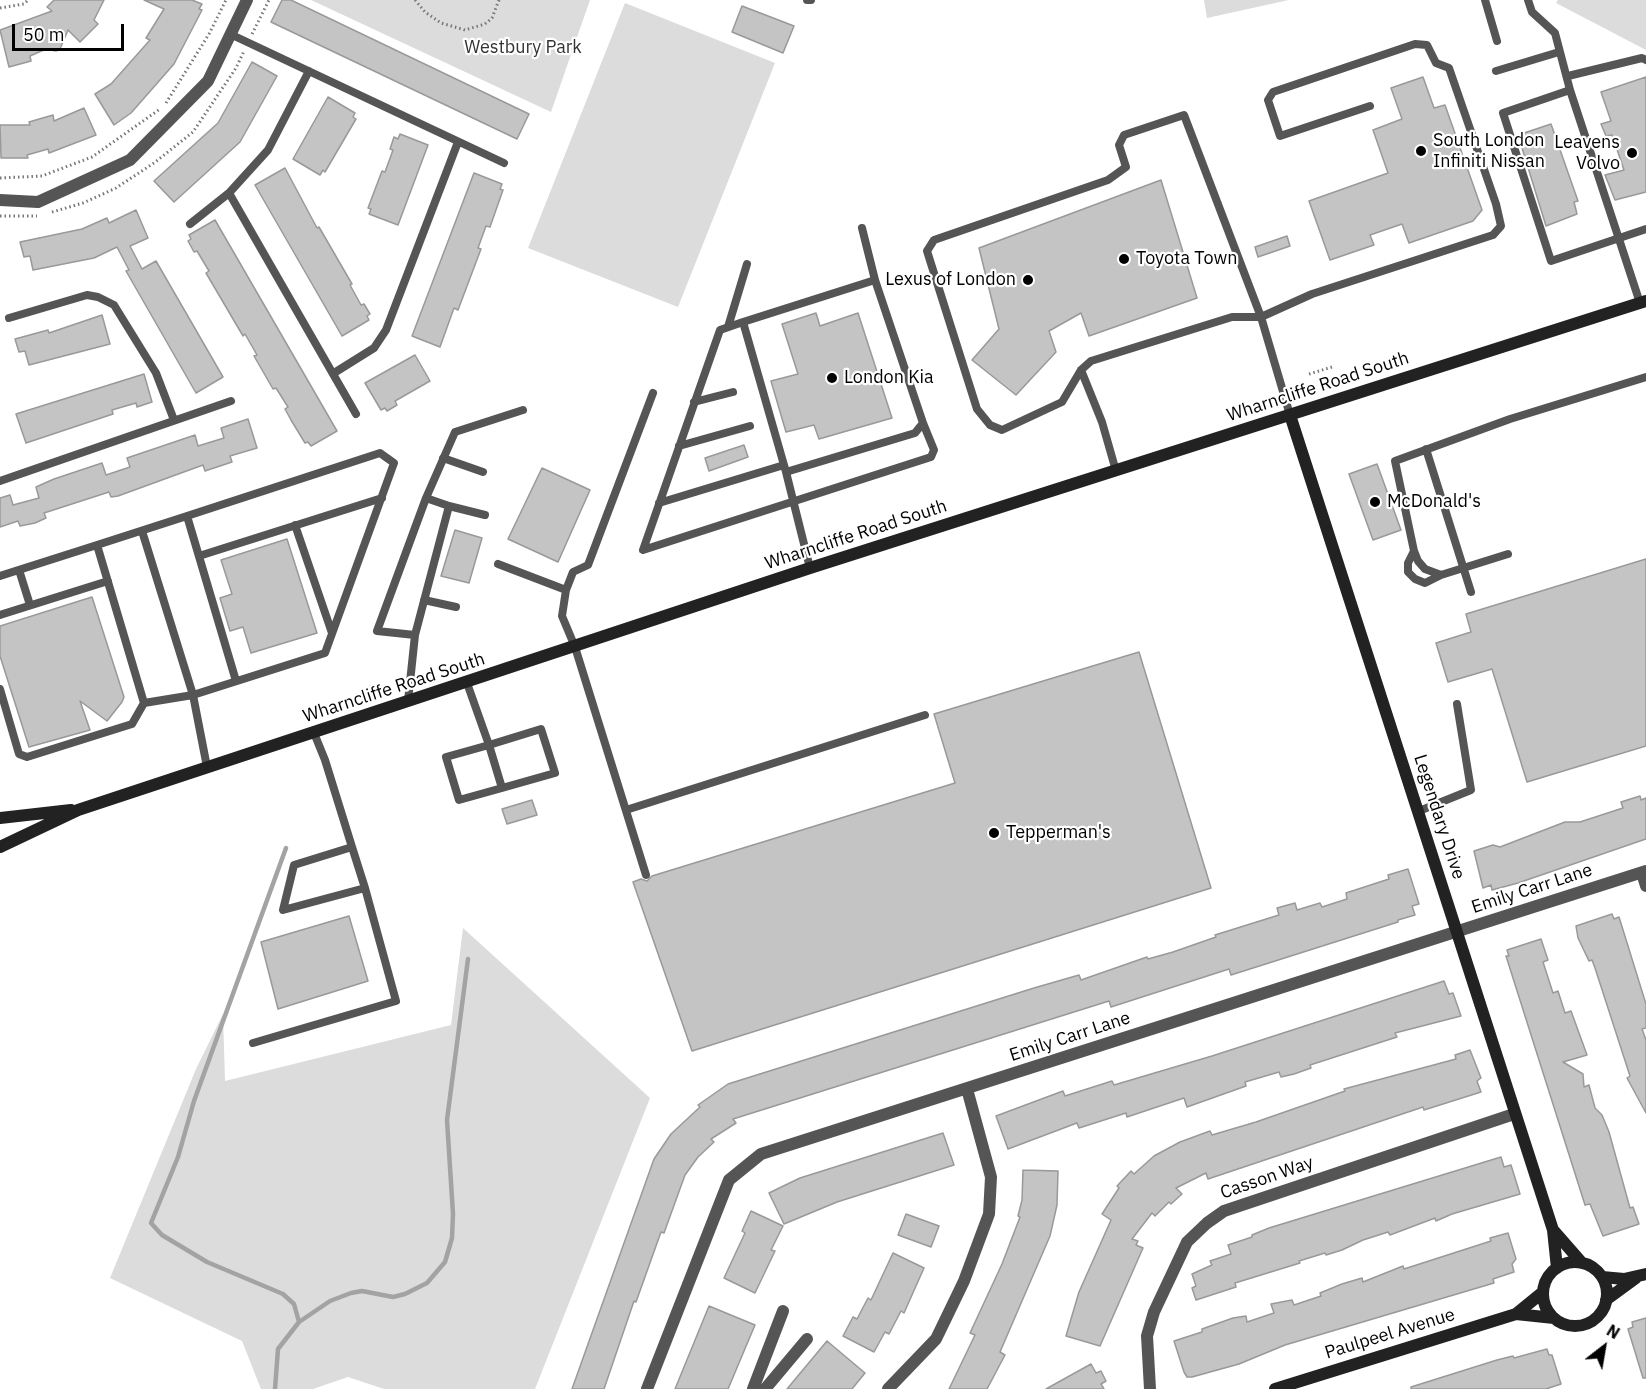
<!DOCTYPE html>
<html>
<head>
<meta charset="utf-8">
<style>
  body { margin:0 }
  #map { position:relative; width:1646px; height:1389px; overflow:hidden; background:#fff; font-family:"IBM Plex Sans",sans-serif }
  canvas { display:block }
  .north { position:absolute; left:1574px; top:1317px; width:60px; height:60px; -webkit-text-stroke:4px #fff; paint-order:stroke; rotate:31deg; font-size:16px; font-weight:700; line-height:24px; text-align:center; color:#000 }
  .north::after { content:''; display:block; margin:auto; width:21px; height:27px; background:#000; clip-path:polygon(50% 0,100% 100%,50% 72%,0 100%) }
  .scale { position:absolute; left:12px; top:24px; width:112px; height:27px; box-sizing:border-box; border:3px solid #000; border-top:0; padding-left:8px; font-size:18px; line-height:21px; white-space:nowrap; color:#000; -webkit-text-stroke:4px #fff; paint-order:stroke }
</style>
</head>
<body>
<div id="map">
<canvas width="1646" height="1389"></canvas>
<div class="north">N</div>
<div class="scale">50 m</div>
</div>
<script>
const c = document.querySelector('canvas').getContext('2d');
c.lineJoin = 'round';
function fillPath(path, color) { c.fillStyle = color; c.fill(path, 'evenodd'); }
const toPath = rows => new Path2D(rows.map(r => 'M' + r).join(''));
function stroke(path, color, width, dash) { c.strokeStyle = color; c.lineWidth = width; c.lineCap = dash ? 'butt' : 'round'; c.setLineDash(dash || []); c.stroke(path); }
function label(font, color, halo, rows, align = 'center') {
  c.font = font + ' "IBM Plex Sans",sans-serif'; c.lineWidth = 4.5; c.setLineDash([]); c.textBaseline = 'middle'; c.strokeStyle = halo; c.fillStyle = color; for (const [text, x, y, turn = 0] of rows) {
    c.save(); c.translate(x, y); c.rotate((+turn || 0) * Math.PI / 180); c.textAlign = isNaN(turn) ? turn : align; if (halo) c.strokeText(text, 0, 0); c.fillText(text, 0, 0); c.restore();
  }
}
const green = toPath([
  [311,0,590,0,551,112],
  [1204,0,1289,0,1207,18],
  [1558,0,1646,0,1646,50,1556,3],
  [625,3,775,63,678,307,528,248],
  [463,928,650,1098,535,1389,384,1389,348,1377,313,1389,261,1389,242,1341,110,1278,196,1069,223,1014,225,1081,451,1025]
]);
const stream = toPath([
  [286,848,194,1101,178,1157,151,1223,162,1235,207,1262,283,1294,294,1304,299,1322],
  [275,1389,278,1349,299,1322,330,1301,351,1293,362,1291,393,1297,405,1294,427,1283,445,1262,452,1238,453,1214,447,1120,468,959]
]);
const building = toPath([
  [54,0,104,0,94,20,98,24,80,42,68,30,60,49,56,51,46,49,30,56,31,61,9,67,0,30,52,11,47,7,54,0],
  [144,0,192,0,202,4,199,9,202,10,174,64,131,113,114,125,95,94,111,84,150,40,146,38,164,9,144,0],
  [282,0,291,0,529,114,517,139,271,22,282,0],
  [742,6,794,26,783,53,732,32,742,6],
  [252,62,277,76,240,142,174,202,154,181,218,123,252,62],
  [1423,77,1434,108,1445,105,1482,210,1473,221,1409,243,1402,224,1370,235,1374,245,1330,260,1309,201,1388,173,1373,130,1402,119,1391,88,1423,77],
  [1646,77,1646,192,1615,200,1605,175,1624,170,1612,135,1606,136,1601,124,1611,121,1601,92,1646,77],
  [328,97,355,113,353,117,356,119,325,172,323,170,320,175,293,159,328,97],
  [84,108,96,135,49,153,48,149,27,155,28,158,1,158,0,125,30,125,29,122,53,115,54,121,84,108],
  [1551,124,1578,201,1574,202,1577,214,1546,226,1518,135,1551,124],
  [400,134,428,145,398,225,369,214,371,209,368,208,382,171,385,172,393,150,390,149,394,137,398,139,400,134],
  [285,168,317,228,319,227,352,284,350,285,361,305,364,304,370,314,367,316,369,320,342,336,255,185,285,168],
  [474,173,502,184,500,189,503,190,490,227,486,226,478,248,481,249,458,310,454,308,440,347,412,336,474,173],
  [1161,180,1197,298,1089,336,1081,313,1049,331,1056,352,1016,395,972,360,999,329,979,248,1161,180],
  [136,210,148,238,130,246,142,269,156,261,223,377,196,393,126,271,129,270,117,247,94,258,33,270,30,256,24,257,20,242,82,229,107,218,109,223,136,210],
  [215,220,337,431,311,446,308,442,305,443,291,420,285,409,288,407,276,388,273,389,254,356,257,355,245,334,243,336,206,273,209,271,197,251,194,252,188,241,191,239,189,235,215,220],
  [1287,236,1290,246,1258,257,1255,247,1287,236],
  [816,313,820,326,858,313,892,418,819,439,814,425,786,432,771,381,798,374,782,324,816,313],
  [102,315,110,344,29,365,25,351,19,352,15,339,48,330,49,333,102,315],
  [415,355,430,381,395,401,397,405,387,411,385,408,381,410,365,383,415,355],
  [144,374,152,402,137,407,136,403,112,410,113,414,26,443,16,414,144,374],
  [248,419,257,448,230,456,232,462,205,471,203,465,118,496,111,497,109,492,44,513,46,518,35,523,20,526,18,521,0,527,0,498,10,495,13,505,39,498,36,487,54,479,102,463,106,475,130,467,127,458,195,435,198,446,224,438,221,428,248,419],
  [744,445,748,457,709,471,705,458,744,445],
  [1377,464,1401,530,1373,540,1349,474,1377,464],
  [542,468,590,490,558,562,508,539,542,468],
  [455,530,482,538,469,583,441,576,455,530],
  [287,539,317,633,251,653,243,627,230,631,220,598,232,594,221,560,287,539],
  [1646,559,1646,746,1527,782,1492,669,1448,682,1436,643,1471,632,1466,614,1646,559],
  [92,597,124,697,122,702,107,721,80,701,90,730,29,747,0,656,0,626,92,597],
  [1139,652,1211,888,692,1051,633,882,641,879,647,881,652,876,955,783,934,714,1139,652],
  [1640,796,1641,800,1646,798,1646,839,1518,883,1492,890,1491,885,1483,888,1474,851,1493,845,1500,847,1565,822,1580,822,1623,808,1621,802,1640,796],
  [532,800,537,815,507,824,502,809,532,800],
  [1408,869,1419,904,1412,906,1415,915,1398,920,1398,922,1231,975,1229,969,1111,1007,1109,1001,733,1119,736,1123,711,1139,714,1142,698,1157,685,1175,664,1233,661,1232,636,1302,634,1301,604,1389,572,1389,654,1159,671,1134,700,1107,698,1105,728,1084,1034,988,1079,975,1081,980,1147,957,1148,959,1173,952,1216,937,1215,935,1279,915,1277,908,1295,903,1297,910,1320,903,1322,907,1347,899,1346,893,1389,879,1388,875,1408,869],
  [1612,914,1614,919,1619,917,1646,1004,1646,1028,1642,1029,1646,1040,1646,1113,1627,1078,1630,1076,1595,968,1592,960,1589,961,1578,938,1576,926,1612,914],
  [349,916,368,981,278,1009,261,942,349,916],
  [1541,939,1548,960,1543,962,1553,993,1558,991,1565,1013,1571,1011,1587,1055,1563,1062,1583,1074,1584,1087,1589,1085,1595,1108,1602,1115,1609,1132,1630,1208,1633,1207,1639,1224,1603,1236,1590,1204,1585,1205,1506,956,1509,956,1507,950,1541,939],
  [1444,981,1449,994,1453,993,1461,1016,1395,1033,1397,1037,1310,1065,1311,1068,1294,1074,1281,1077,1279,1072,1245,1082,1246,1086,1187,1107,1184,1098,1127,1117,1126,1113,1079,1128,1077,1123,1008,1149,996,1116,1063,1091,1065,1096,1112,1081,1114,1085,1212,1056,1444,981],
  [1470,1050,1481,1078,1477,1081,1481,1092,1424,1110,1423,1107,1208,1179,1206,1173,1176,1188,1182,1194,1171,1204,1169,1202,1155,1216,1152,1213,1132,1239,1138,1241,1136,1245,1143,1248,1100,1346,1066,1336,1079,1292,1111,1220,1102,1214,1119,1188,1117,1186,1131,1171,1134,1174,1154,1156,1180,1142,1210,1131,1212,1135,1256,1122,1345,1091,1344,1089,1456,1059,1455,1055,1470,1050],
  [943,1133,954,1165,837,1202,784,1224,769,1193,800,1178,943,1133],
  [1501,1157,1504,1167,1511,1165,1520,1194,1452,1214,1436,1221,1435,1218,1390,1235,1388,1232,1363,1240,1342,1250,1326,1255,1325,1253,1299,1261,1300,1263,1235,1283,1236,1287,1196,1300,1192,1288,1196,1286,1192,1274,1212,1265,1210,1261,1231,1254,1228,1245,1252,1237,1252,1235,1269,1228,1501,1157],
  [1023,1170,1058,1171,1057,1205,1050,1236,1000,1352,1005,1355,987,1389,949,1389,975,1335,970,1333,1002,1264,1020,1217,1018,1216,1022,1200,1023,1170],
  [751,1211,783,1226,771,1250,775,1251,755,1293,724,1278,745,1233,742,1231,751,1211],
  [906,1214,939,1226,931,1247,898,1235,906,1214],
  [1508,1233,1516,1259,1512,1264,1514,1272,1493,1279,1494,1283,1285,1345,1239,1364,1192,1377,1187,1377,1184,1372,1174,1341,1202,1332,1202,1329,1233,1318,1246,1316,1247,1322,1274,1313,1271,1304,1292,1300,1294,1305,1321,1296,1320,1293,1342,1284,1362,1278,1363,1282,1403,1266,1404,1269,1491,1241,1490,1238,1508,1233],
  [893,1253,924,1268,904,1313,901,1311,889,1334,885,1332,874,1352,843,1336,853,1317,857,1319,868,1298,871,1300,893,1253],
  [709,1306,755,1325,728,1389,675,1389,709,1306],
  [1646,1318,1646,1378,1643,1378,1628,1329,1633,1327,1632,1322,1646,1318],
  [827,1341,865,1373,852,1389,787,1389,827,1341],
  [1547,1349,1549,1355,1552,1355,1561,1384,1546,1389,1411,1389,1411,1387,1497,1360,1513,1356,1514,1358,1547,1349],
  [1091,1364,1096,1373,1101,1371,1106,1381,1101,1384,1104,1389,1046,1389,1091,1364]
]);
const path = toPath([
  [415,0,425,12,441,23,465,30,485,24,492,18,499,0],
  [0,8,24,4,28,0],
  [252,34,269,0],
  [166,103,209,34,226,0],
  [0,178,42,176,92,157,160,109],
  [52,212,83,203,116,188,154,163,193,132,236,68,244,51],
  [0,216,37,216],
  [1309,374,1332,367]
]);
const lane = toPath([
  [807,0,811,0],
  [1485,0,1497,41],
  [1528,0,1532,12,1555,33,1570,90,1640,303],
  [230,34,504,163],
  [1496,71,1559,52],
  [1568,76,1642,58,1646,60],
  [1570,90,1503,113,1551,261,1646,229],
  [229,193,356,414],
  [190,224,229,193,268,150,309,71],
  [862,228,875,280],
  [9,318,87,295,98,297,114,305,156,373,174,420],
  [743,322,720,330,643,550,931,457,934,450,923,423],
  [728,327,747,264],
  [1081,370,1102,422,1116,471],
  [334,373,374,348,386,330,458,142],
  [694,402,733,392],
  [1290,415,1261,317,1232,317,1091,361,1081,370,1062,402,1002,430,990,425,977,409,927,251,934,240,1108,180,1126,167,1119,145,1124,135,1184,115,1261,317,1312,294,1493,235,1501,226,1496,204,1449,68,1436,63,1427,45,1415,44,1273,92,1268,100,1280,136,1370,106],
  [679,446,750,426],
  [1426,449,1471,592],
  [443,458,483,472],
  [786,472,743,322,875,280,923,423,915,433,786,472,810,568],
  [0,481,231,401],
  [426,498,455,432,523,410],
  [659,503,784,465],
  [449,506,485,515],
  [187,516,236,681],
  [295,525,332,633],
  [97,545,187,516,380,453,394,463,325,653,193,695,142,531],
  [1414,551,1408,563,1408,572,1415,579,1425,583,1441,575],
  [1508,554,1441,575,1425,569,1418,561,1414,551,1395,461,1510,419,1646,377],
  [199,556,382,498],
  [498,564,566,590],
  [19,570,30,605],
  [0,576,97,545,144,703,132,724,27,757,19,754,0,689],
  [424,600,456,607],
  [0,615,108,581],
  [467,683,489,745,502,788,555,773,541,729,489,745,446,757,459,800,502,788],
  [408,701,415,635,449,506,426,498,377,631,415,635],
  [144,703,193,695,207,767],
  [314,733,325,760,352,847,365,888,283,910,294,865,352,847],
  [626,810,925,715],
  [1419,811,1471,790,1457,704],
  [646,875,575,647,562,616,566,590,573,572,588,565,653,393],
  [253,1043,396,1001,365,888]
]);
const street = toPath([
  [0,200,38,202,130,160,208,81,247,0],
  [1642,873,1646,886],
  [647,1389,729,1180,761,1154,1646,871],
  [753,1389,783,1311],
  [765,1389,807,1339],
  [888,1389,936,1339,964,1281,989,1214,991,1177,967,1089],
  [1150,1389,1147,1336,1154,1312,1187,1242,1207,1223,1224,1211,1514,1114]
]);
const secondary = toPath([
  [1290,415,1553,1230,1557,1268],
  [0,818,71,810],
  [0,847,78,810,810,568,1646,301],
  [1554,1231,1582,1263],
  '1543 1294a32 32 0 1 1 64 0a32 32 0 1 1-64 0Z',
  [1602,1277,1624,1279,1646,1274],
  [1606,1300,1636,1278],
  [1516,1314,1554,1318],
  [1275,1389,1516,1314,1543,1292]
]);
const markers = [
  [1421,151,6,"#000"],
  [1632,153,6,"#000"],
  [1124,259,6,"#000"],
  [1028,280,6,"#000"],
  [832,378,6,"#000"],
  [1375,502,6,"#000"],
  [994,833,6,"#000"]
];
const parkNames = [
  ["Westbury Park",523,48]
];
const poiNames = [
  ["South London",1433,141],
  ["Infiniti Nissan",1433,162],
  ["Leavens",1620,143,"right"],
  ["Volvo",1620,164,"right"],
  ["Toyota Town",1136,259],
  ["Lexus of London",1016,280,"right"],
  ["London Kia",844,378],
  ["McDonald's",1387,502],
  ["Tepperman's",1006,833]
];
const streetNames = [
  ["Wharncliffe Road South",1318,387,-18],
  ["Wharncliffe Road South",856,535,-18],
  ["Wharncliffe Road South",394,688,-18],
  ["Legendary Drive",1439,817,72],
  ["Emily Carr Lane",1532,889,-18],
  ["Emily Carr Lane",1070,1037,-18],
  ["Casson Way",1267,1178,-19],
  ["Paulpeel Avenue",1390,1334,-17]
];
fillPath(green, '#dcdcdc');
stroke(stream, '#a3a3a3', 4.5);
fillPath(building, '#c4c4c4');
stroke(building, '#999', 1.5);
stroke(path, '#777', 3, [1.5, 3]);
stroke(lane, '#555', 8);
stroke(street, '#555', 12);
stroke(secondary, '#222', 12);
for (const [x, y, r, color] of markers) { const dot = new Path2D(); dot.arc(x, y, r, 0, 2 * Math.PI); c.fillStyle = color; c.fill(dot); stroke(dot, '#fff', 2); }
label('18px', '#333', '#fff', parkNames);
label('18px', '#000', '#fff', poiNames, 'left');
label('18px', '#000', '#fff', streetNames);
</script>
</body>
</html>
